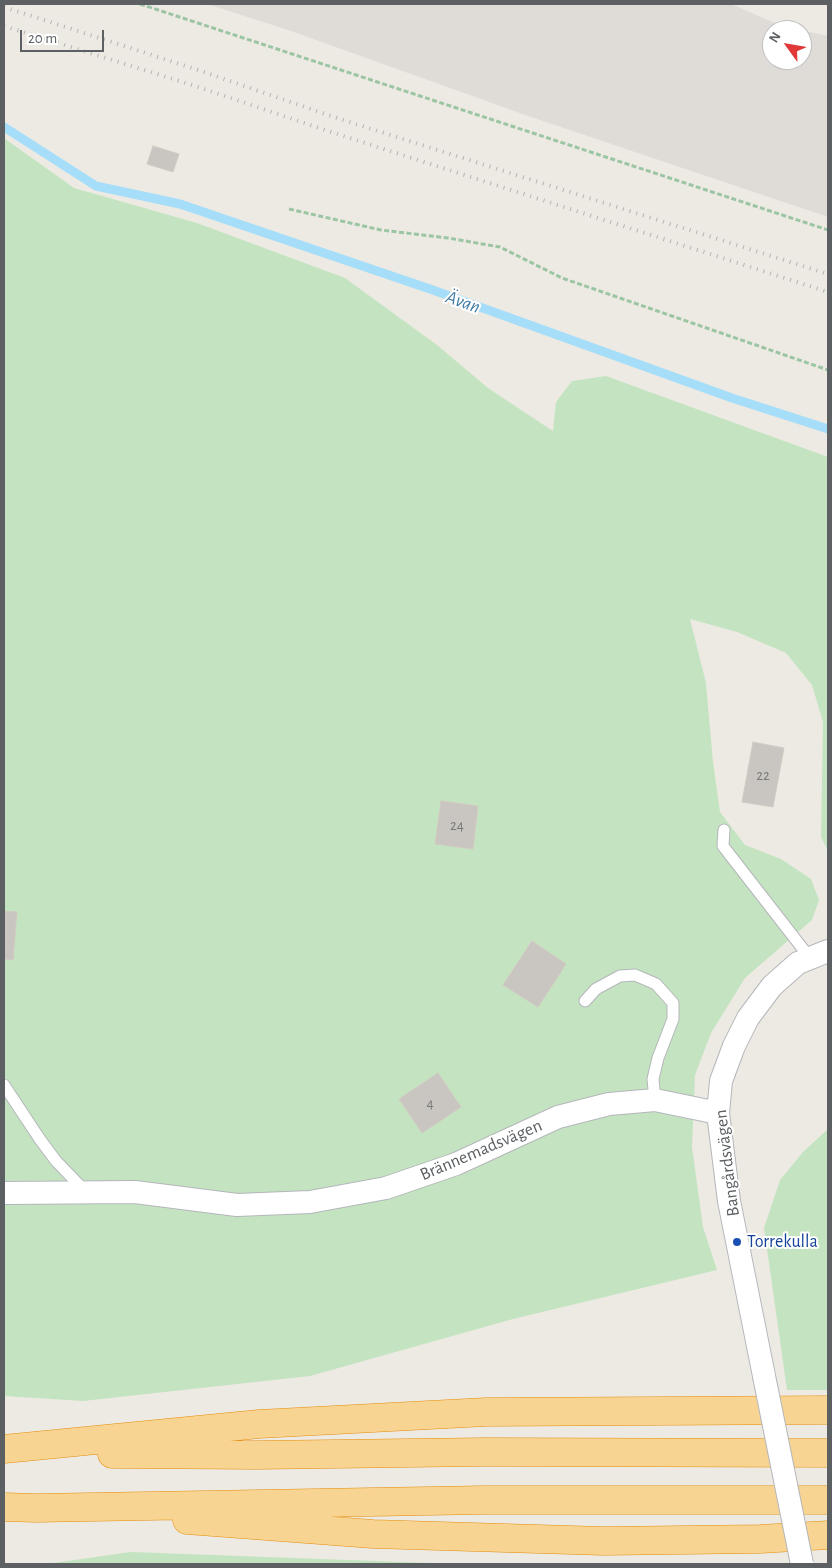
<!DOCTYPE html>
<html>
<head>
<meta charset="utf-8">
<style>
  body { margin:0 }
  #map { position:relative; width:832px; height:1568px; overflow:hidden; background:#edeae3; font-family:"Alegreya Sans",sans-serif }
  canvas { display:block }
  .frame { position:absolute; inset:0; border:5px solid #5c6063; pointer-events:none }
  .north { position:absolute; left:762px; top:20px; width:50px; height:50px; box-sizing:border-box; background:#fff; border:1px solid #bebfc1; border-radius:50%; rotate:302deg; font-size:14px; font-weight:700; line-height:20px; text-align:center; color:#5c6063 }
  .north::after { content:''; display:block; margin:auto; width:18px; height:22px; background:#e03739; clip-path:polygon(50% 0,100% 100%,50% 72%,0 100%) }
  .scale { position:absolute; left:20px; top:30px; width:84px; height:22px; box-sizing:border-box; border:2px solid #5c6063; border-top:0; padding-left:6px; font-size:15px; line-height:18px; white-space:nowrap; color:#5c6063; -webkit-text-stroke:4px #fff; paint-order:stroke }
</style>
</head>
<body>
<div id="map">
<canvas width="832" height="1568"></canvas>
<div class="frame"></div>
<div class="north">N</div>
<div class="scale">20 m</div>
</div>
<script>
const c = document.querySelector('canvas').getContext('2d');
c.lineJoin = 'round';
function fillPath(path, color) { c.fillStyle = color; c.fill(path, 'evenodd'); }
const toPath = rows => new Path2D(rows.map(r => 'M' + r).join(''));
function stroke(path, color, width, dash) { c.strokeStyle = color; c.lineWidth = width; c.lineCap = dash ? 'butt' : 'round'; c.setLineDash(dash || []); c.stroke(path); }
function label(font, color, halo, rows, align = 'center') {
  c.font = font + ' "Alegreya Sans",sans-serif'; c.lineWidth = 4; c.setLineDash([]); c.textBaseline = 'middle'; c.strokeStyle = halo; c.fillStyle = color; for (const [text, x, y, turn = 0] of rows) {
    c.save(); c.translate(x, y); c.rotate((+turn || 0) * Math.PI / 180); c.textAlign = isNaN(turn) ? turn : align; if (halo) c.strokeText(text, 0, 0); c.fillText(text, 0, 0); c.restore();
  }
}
const industrial = toPath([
  [207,4,731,4,777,24,801,30,772,30,772,60,802,60,802,30,828,36,828,217,528,116,291,31]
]);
const green = toPath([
  [4,138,74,188,197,223,345,278,437,345,488,388,553,431,556,402,572,381,606,376,828,457,828,851,821,837,823,722,812,685,786,653,737,632,690,619,706,683,713,762,720,812,745,845,781,859,811,879,819,900,812,920,745,978,711,1033,695,1075,692,1147,703,1227,717,1270,513,1319,310,1376,83,1401,4,1396],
  [828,1129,828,1390,787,1390,764,1228,780,1180,803,1152],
  [131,1552,458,1564,46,1564]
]);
const stream = toPath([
  [4,127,96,186,180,204,430,289,732,398,828,429]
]);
const building = toPath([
  [153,146,179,154,173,172,147,164,153,146],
  [753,742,784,748,773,807,742,802,753,742],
  [441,801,478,806,473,849,435,844,441,801],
  [4,911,17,912,13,960,4,959,4,911],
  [532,941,566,964,538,1007,503,985,532,941],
  [438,1073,461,1107,422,1133,399,1099,438,1073]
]);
const path = toPath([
  [140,4,828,230],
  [289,209,381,230,448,238,500,247,562,278,828,370]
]);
const lane = toPath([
  [724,830,723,846,810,958],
  [585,1001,596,989,620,976,635,975,656,984,673,1003,673,1019,658,1058,653,1079,655,1100],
  [4,1085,39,1138,56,1161,86,1192]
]);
const street = toPath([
  [4,1193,135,1192,237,1205,310,1202,386,1188,456,1164,558,1117,609,1104,655,1100,718,1113],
  [764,1376,729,1201,718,1113,721,1081,734,1046,748,1018,772,986,798,963,828,951]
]);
const highway = toPath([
  [4,1449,259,1424,486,1412,828,1410],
  [112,1454,257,1455,484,1452,828,1453],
  [4,1507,36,1508,484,1500,828,1500],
  [187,1520,373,1534,604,1541,760,1539,828,1535]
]);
const rail = toPath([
  [4,7,198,70,337,118,828,274],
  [4,26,192,85,331,132,828,292]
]);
const streetBridge = toPath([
  [764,1376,802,1564]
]);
const markers = [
  [737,1242,5,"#1a4fb4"]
];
const numberNames = [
  ["22",763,775],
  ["24",457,825],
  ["4",430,1103]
];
const streetNames = [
  ["Brännemadsvägen",481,1150,-23],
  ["Bangårdsvägen",727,1163,-97]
];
const transitNames = [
  ["Torrekulla",747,1242]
];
const waterNames = [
  ["Ävan",463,302,19]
];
fillPath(industrial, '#dfdcd8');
fillPath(green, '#c4e4c1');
stroke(stream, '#a6defa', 9);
fillPath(building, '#c9c5c0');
stroke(building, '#d2cbc2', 1);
stroke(lane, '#b4b6ba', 13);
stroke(street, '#b4b6ba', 24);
stroke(highway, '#e58d0c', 29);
stroke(path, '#9bc5a3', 3, [5, 2.5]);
stroke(lane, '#fff', 11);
stroke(street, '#fff', 22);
stroke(highway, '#f7d491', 28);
stroke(rail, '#b2b3b3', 4, [1, 6]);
stroke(streetBridge, '#b4b6ba', 24, []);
stroke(streetBridge, '#fff', 22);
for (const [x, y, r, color] of markers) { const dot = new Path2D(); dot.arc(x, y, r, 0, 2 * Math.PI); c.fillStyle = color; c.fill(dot); stroke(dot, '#fff', 2); }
label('15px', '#77797a', null, numberNames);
label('18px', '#5c6063', '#fff', streetNames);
label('18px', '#164399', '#fff', transitNames, 'left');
label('italic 19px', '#417aa3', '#fff', waterNames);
</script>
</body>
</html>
